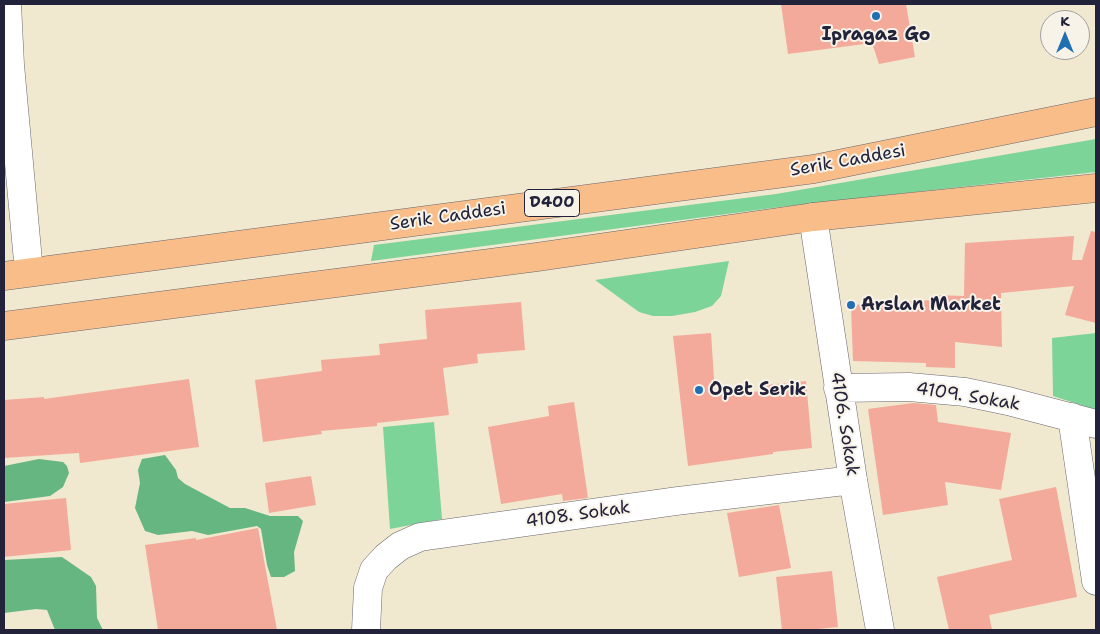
<!DOCTYPE html>
<html>
<head>
<meta charset="utf-8">
<style>
  body { margin:0 }
  #map { position:relative; width:1100px; height:634px; overflow:hidden; background:#f0e8cf; font-family:"Shantell Sans",sans-serif }
  canvas { display:block }
  .frame { position:absolute; inset:0; border:5px solid #22223b; pointer-events:none }
  .north { position:absolute; left:1040px; top:10px; width:50px; height:50px; box-sizing:border-box; background:#f7f3e8; border:1px solid #a29fa3; border-radius:50%; rotate:0deg; font-size:14px; font-weight:700; line-height:20px; text-align:center; color:#22223b }
  .north::after { content:''; display:block; margin:auto; width:18px; height:22px; background:#1f6fb2; clip-path:polygon(50% 0,100% 100%,50% 72%,0 100%) }
</style>
</head>
<body>
<div id="map">
<canvas width="1100" height="634"></canvas>
<div class="frame"></div>
<div class="north">K</div>
</div>
<script>
const c = document.querySelector('canvas').getContext('2d');
c.lineJoin = 'round';
function fillPath(path, color) { c.fillStyle = color; c.fill(path, 'evenodd'); }
const toPath = rows => new Path2D(rows.map(r => 'M' + r).join(''));
function stroke(path, color, width, dash) { c.strokeStyle = color; c.lineWidth = width; c.lineCap = dash ? 'butt' : 'round'; c.setLineDash(dash || []); c.stroke(path); }
function label(font, color, halo, rows, align = 'center') {
  c.font = font + ' "Shantell Sans",sans-serif'; c.lineWidth = 4; c.setLineDash([]); c.textBaseline = 'middle'; c.strokeStyle = halo; c.fillStyle = color; for (const [text, x, y, turn = 0] of rows) {
    c.save(); c.translate(x, y); c.rotate((+turn || 0) * Math.PI / 180); c.textAlign = isNaN(turn) ? turn : align; if (halo) c.strokeText(text, 0, 0); c.fillText(text, 0, 0); c.restore();
  }
}
const green = toPath([
  [1096,139,1096,172,780,207,371,261,374,245,776,194],
  [729,261,721,296,712,306,695,312,672,316,653,316,639,312,595,280],
  [1096,333,1096,410,1053,396,1052,338],
  [434,422,442,519,390,529,383,427]
]);
const forest = toPath([
  [165,455,176,470,178,478,185,484,230,508,245,508,270,516,298,516,303,521,294,552,295,571,284,577,271,577,267,565,261,529,257,526,208,535,192,531,158,535,145,531,135,508,140,483,138,470,142,459],
  [39,459,63,462,67,466,69,473,63,487,50,496,4,502,4,466],
  [62,557,91,577,96,586,97,618,103,630,55,630,47,610,36,609,4,613,4,560]
]);
const building = toPath([
  [781,4,906,4,915,57,879,64,872,43,788,54],
  [1091,231,1096,232,1096,323,1065,315,1074,286,1001,293,1002,347,955,342,955,368,926,367,926,363,853,361,851,305,933,300,934,295,964,296,965,243,1074,236,1072,260,1082,260],
  [521,302,525,350,477,354,478,363,443,368,449,415,377,423,377,426,321,431,322,434,263,442,255,380,322,371,321,360,380,355,379,344,427,339,425,310],
  [711,333,715,394,766,391,765,385,806,381,812,448,773,452,773,454,688,466,673,336],
  [189,379,199,447,80,463,79,453,4,458,4,400,44,397,44,399],
  [574,402,588,498,563,501,562,494,501,504,488,427,549,416,548,406],
  [913,403,936,405,938,422,1011,433,1001,490,945,482,948,505,883,515,868,409],
  [311,476,316,505,269,513,265,483],
  [1056,487,1077,597,989,615,992,630,949,630,937,577,1012,560,999,499],
  [66,498,71,550,4,557,4,504],
  [779,505,791,568,739,577,727,513],
  [258,528,277,630,158,630,145,545,196,538,196,540],
  [832,571,838,627,808,630,782,630,776,577]
]);
const street = toPath([
  [7,4,10,65,29,272],
  [813,217,853,480,880,630],
  [838,388,909,387,965,392,1008,401,1096,424],
  [1072,417,1096,581],
  [366,630,368,588,374,570,386,557,400,546,420,537,677,501,853,480]
]);
const highway = toPath([
  [4,276,814,169,1096,112],
  [4,326,537,257,813,217,1096,188]
]);
const markers = [
  [876,16,5,"#1f6fb2"],
  [851,305,5,"#1f6fb2"],
  [699,390,5,"#1f6fb2"]
];
const shields = [
  [552,203,55]
];
const shieldNames = [
  ["D400",552,203]
];
const poiNames = [
  ["Ipragaz Go",876,35,"center"],
  ["Arslan Market",861,305],
  ["Opet Serik",709,390]
];
const streetNames = [
  ["Serik Caddesi",848,161,-10],
  ["Serik Caddesi",448,217,-8],
  ["4109. Sokak",968,397,9],
  ["4106. Sokak",844,424,81],
  ["4108. Sokak",578,515,-8]
];
fillPath(green, '#7cd499');
fillPath(forest, '#65b681');
fillPath(building, '#f4aa9a');
stroke(street, '#6a676f', 29);
stroke(highway, '#6a676f', 29);
stroke(street, '#fff', 28);
stroke(highway, '#f8bd88', 28);
for (const [x, y, r, color] of markers) { const dot = new Path2D(); dot.arc(x, y, r, 0, 2 * Math.PI); c.fillStyle = color; c.fill(dot); stroke(dot, '#f7f3e8', 2); }
for (const [x, y, w] of shields) { const box = new Path2D(); box.roundRect(x - w / 2, y - 13.5, w, 27, 4); c.fillStyle = '#f7f3e8'; c.fill(box); stroke(box, '#22223b', 1); }
label('bold 16px', '#22223b', null, shieldNames);
label('bold 18px', '#22223b', '#f7f3e8', poiNames, 'left');
label('18px', '#22223b', '#f7f3e8', streetNames);
</script>
</body>
</html>
